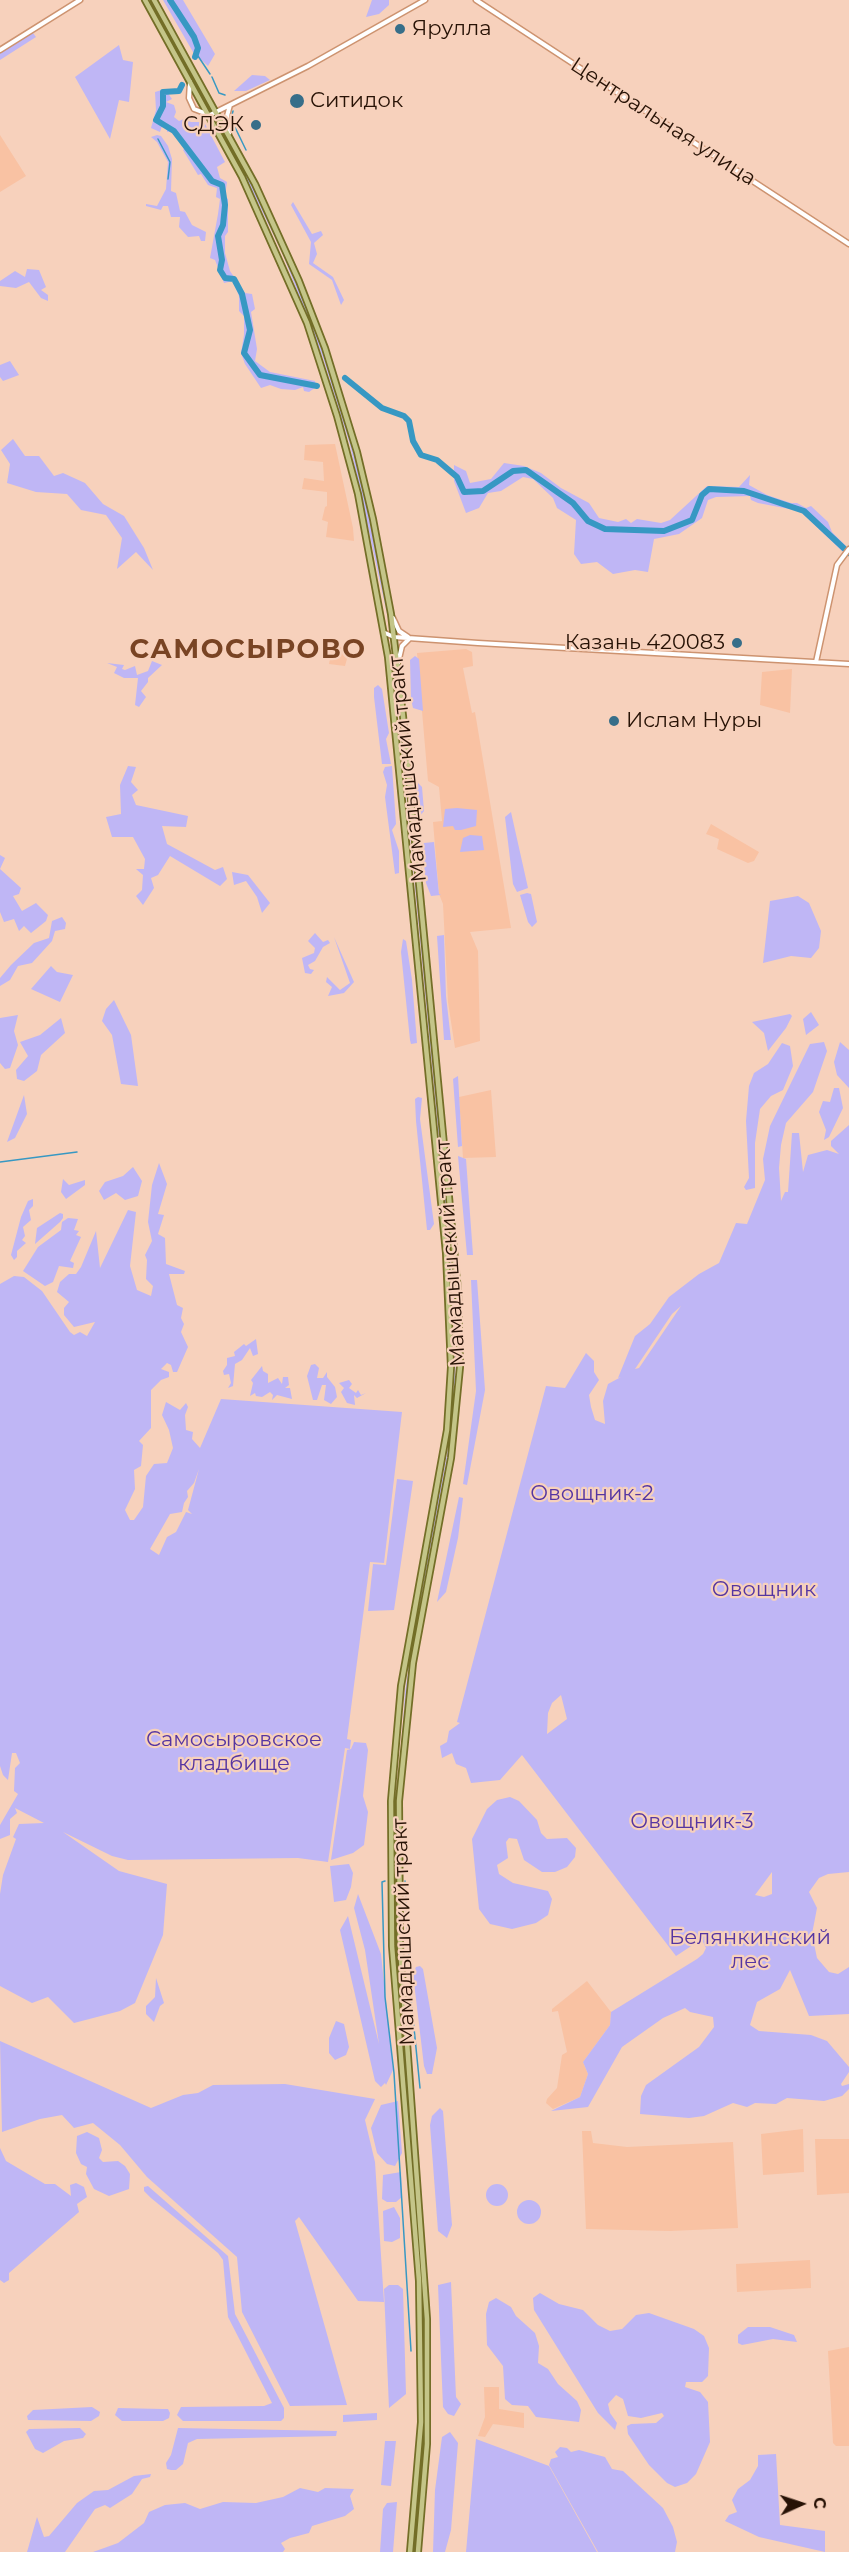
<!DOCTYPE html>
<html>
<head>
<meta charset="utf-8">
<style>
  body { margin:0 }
  #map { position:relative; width:849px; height:2552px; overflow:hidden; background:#f7d1bc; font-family:Montserrat,sans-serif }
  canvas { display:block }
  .north { position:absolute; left:771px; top:2474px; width:60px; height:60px; -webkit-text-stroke:4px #f7d1bc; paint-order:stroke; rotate:87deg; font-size:16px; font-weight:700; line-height:24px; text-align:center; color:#271205 }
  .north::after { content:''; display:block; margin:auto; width:21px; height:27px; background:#271205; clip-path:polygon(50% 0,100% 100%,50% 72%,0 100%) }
</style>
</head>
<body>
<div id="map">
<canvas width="849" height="2552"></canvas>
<div class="north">С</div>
</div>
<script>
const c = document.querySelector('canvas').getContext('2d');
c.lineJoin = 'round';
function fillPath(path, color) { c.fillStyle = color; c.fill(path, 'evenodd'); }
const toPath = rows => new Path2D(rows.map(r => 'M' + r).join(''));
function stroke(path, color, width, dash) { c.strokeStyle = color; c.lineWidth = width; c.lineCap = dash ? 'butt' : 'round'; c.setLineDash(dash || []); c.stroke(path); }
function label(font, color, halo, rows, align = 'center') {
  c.font = font + ' Montserrat,sans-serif'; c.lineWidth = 4.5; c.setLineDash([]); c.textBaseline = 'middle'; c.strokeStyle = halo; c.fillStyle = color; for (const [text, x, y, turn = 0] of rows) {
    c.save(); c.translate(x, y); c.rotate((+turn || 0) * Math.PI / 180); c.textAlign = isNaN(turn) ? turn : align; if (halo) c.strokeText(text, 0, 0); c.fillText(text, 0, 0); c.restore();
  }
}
const built = toPath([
  [0,135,26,176,0,192],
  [335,444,353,528,354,541,326,537,328,522,322,520,325,507,327,506,327,492,302,489,304,478,324,481,323,462,304,460,305,445],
  [332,646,350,648,345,666,329,664],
  [466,649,472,652,473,666,463,668,472,713,475,712,511,928,470,932,478,951,480,1041,455,1048,448,1002,443,904,439,894,433,822,442,821,439,787,428,781,417,653],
  [792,669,790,713,760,705,762,672],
  [711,824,759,852,754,861,748,863,717,849,719,839,706,834],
  [491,1090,496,1157,463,1158,459,1097],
  [587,1981,611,2012,610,2025,583,2062,588,2074,580,2097,553,2109,546,2103,547,2099,557,2088,562,2055,567,2052,558,2011,552,2012,552,2009],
  [803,2129,804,2172,763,2175,761,2134],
  [582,2131,591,2131,593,2143,627,2147,733,2142,738,2228,670,2231,586,2229],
  [815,2139,849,2139,849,2193,817,2195],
  [810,2260,811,2288,737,2292,736,2264],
  [849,2347,849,2446,836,2446,833,2443,828,2351],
  [484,2387,499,2387,499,2409,524,2413,524,2428,493,2424,485,2437,478,2436,485,2417]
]);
const green = toPath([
  [163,0,183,0,215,54,208,66,193,52],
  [372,0,389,0,389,5,379,14,366,17],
  [33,33,36,37,0,60,0,52],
  [119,45,123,60,133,62,129,102,119,100,110,139,75,77],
  [252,75,265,76,270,80,246,91,234,91],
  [165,89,172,99,166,102,174,105,176,112,174,117,179,121,184,119,191,122,204,122,225,162,217,167,220,178,227,182,225,196,228,199,228,232,225,236,225,253,230,271,245,293,252,294,255,309,251,312,257,349,255,361,270,372,315,381,316,387,309,392,304,391,303,387,295,390,281,389,270,385,261,388,245,364,241,353,244,335,244,316,239,311,239,296,233,281,224,283,215,260,210,258,218,214,220,199,216,197,217,188,208,185,201,174,198,175,183,150,185,148,172,131,167,132,167,123,163,123,160,132,151,128,156,110,155,92],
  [218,121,246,170,284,251,325,357,352,444,365,497,389,623,350,445,323,358,282,252],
  [157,135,161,136,168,146,172,159,171,191,176,193,180,211,185,212,192,225,206,232,205,241,201,241,199,236,188,237,179,227,180,217,171,217,168,206,163,206,161,210,146,206,146,204,157,206,166,189,168,162,157,142,151,137],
  [293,202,312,234,321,231,323,235,314,243,317,254,313,263,333,277,344,300,341,305,332,280,309,264,311,242,291,205],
  [27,269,39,270,46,287,41,290,48,295,48,301,41,298,29,282,16,288,0,286,0,281,15,271,25,277],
  [10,361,19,375,3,381,0,377,0,365],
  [13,439,25,456,39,456,54,476,63,473,85,483,103,504,124,516,144,548,153,570,136,552,117,569,122,538,106,515,81,510,67,494,36,492,7,483,10,464,1,450],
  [504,463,524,466,541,473,561,488,589,503,599,518,618,522,626,519,631,523,637,519,661,523,670,520,707,486,739,487,750,475,749,485,767,495,791,503,797,503,806,508,811,506,828,522,832,532,846,546,842,551,800,511,758,503,751,500,750,496,716,497,708,500,702,518,692,525,679,534,654,539,648,572,635,570,613,574,597,562,581,564,574,554,576,520,557,508,553,498,533,479,523,477,501,491,488,493,479,508,466,513,454,481,454,465,466,471,470,483,491,479],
  [392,645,444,1170,456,1336,455,1388,449,1449,418,1614,405,1703,396,1859,399,1963,425,2311,426,2387,425,2447,415,2552,423,2449,424,2344,397,1966,396,1830,405,1692,421,1588,448,1449,454,1382,455,1336,442,1170],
  [415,656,419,659,423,711,413,708,411,699,410,660],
  [152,661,162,665,148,678,148,682,141,691,146,697,139,707,135,705,138,678,124,678,114,673,117,667,107,663,124,665,122,669,125,670,135,666,137,675,148,671],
  [378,685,382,689,389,733,386,739,391,764,382,764,374,697,374,688],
  [128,766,136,767,131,782,138,790,132,795,136,805,188,816,186,827,162,826,167,844,215,870,223,867,227,879,220,886,170,856,158,875,151,878,154,888,143,905,136,896,142,890,143,875,136,869,144,869,145,859,133,837,112,837,106,817,121,814,120,785],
  [392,766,396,824,392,830,399,851,399,873,395,874,385,797,387,785,383,772,385,767],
  [414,779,422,787,424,811,419,817,421,828,419,828],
  [457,808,477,810,476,826,461,830,455,830,453,826,443,827,445,809],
  [511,812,528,888,517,892,513,884,505,817],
  [470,835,482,836,484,850,460,852,463,838],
  [434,842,439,894,441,895,431,896,426,883,422,847,424,843],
  [0,855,5,858,0,869,21,888,19,894,13,896,22,911,36,903,48,915,46,921,31,933,24,926,19,931,14,919,4,922,0,912],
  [232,872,248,875,270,903,262,913,257,897,246,881,234,885],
  [527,893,531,894,537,922,532,927,528,922,520,895],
  [798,896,809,903,821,931,819,948,811,958,791,956,763,963,770,901],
  [62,917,66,923,65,929,55,931,52,941,32,963,18,966,10,980,0,986,0,978,11,965,34,943,49,938,52,921],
  [315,933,323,942,328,940,330,943,323,947,315,961,308,965,310,969,314,970,311,974,305,973,302,958,314,953,315,948,308,941],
  [444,935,446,996,451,1040,444,1040,437,936],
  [334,937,354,982,344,993,328,996,332,987,326,982,327,977,340,990,350,983],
  [403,939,406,941,412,980,417,1043,411,1044,410,1040,401,952],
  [51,966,57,972,73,975,60,1002,31,989],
  [114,1000,131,1035,138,1086,121,1084,112,1035,102,1021,106,1009],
  [811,1012,819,1025,806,1035,803,1019],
  [790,1014,792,1016,786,1028,768,1051,764,1033,752,1022],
  [18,1015,14,1031,18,1045,10,1068,5,1069,0,1063,0,1018],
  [61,1018,65,1033,41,1055,37,1071,24,1081,17,1079,16,1070,28,1056,20,1042,40,1035],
  [824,1042,827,1051,813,1092,786,1123,781,1145,779,1168,781,1201,785,1192,788,1192,792,1133,799,1133,803,1172,808,1155,827,1150,839,1154,831,1146,831,1141,849,1125,849,1872,828,1874,819,1878,809,1892,817,1908,812,1934,817,1958,829,1972,838,1974,849,1967,849,2014,809,2016,790,1970,780,1989,757,2002,750,2025,759,2031,811,2035,827,2041,849,2067,849,2072,841,2084,842,2086,849,2084,849,2089,842,2096,824,2101,787,2098,776,2104,755,2103,747,2107,733,2103,704,2116,689,2118,640,2114,641,2096,646,2085,699,2047,714,2027,713,2017,690,2012,685,2008,663,2018,622,2047,588,2107,551,2111,580,2097,588,2074,583,2062,610,2025,611,2012,697,1959,703,1954,706,1948,703,1942,699,1941,676,1956,522,1755,500,1780,471,1783,466,1768,456,1764,452,1753,442,1758,440,1746,447,1742,449,1731,460,1723,457,1722,546,1386,565,1388,586,1353,594,1361,594,1372,599,1380,589,1395,591,1407,595,1420,605,1424,603,1401,608,1384,621,1377,618,1378,635,1336,650,1324,669,1297,699,1274,719,1263,736,1223,747,1224,765,1180,763,1159,770,1126,810,1044],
  [681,1306,639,1368,635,1369,672,1314],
  [561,1695,567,1719,547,1734,548,1713,552,1703],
  [772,1872,772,1894,764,1897,755,1895],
  [840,1042,849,1050,849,1088,837,1075,834,1062],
  [782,1043,790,1046,793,1066,783,1090,771,1096,760,1109,755,1143,755,1188,746,1190,744,1187,749,1178,746,1121,749,1086,754,1073,768,1064],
  [458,1076,462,1146,458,1147,453,1079],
  [834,1088,839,1088,843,1108,829,1137,824,1140,826,1130,819,1112,823,1101,830,1102],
  [24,1095,27,1114,15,1138,7,1142],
  [418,1097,422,1098,420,1119,434,1224,430,1230,427,1230,416,1121,415,1099],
  [458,1156,466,1159,473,1255,467,1255],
  [159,1163,167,1184,158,1214,164,1215,158,1234,165,1238,166,1264,185,1271,184,1274,169,1274,177,1305,183,1308,181,1318,184,1324,181,1332,188,1347,177,1372,173,1372,171,1365,167,1363,161,1369,169,1372,169,1377,161,1380,151,1390,151,1428,139,1441,143,1445,141,1466,134,1470,135,1489,125,1510,130,1520,134,1520,143,1507,146,1476,154,1464,167,1463,173,1448,169,1430,162,1415,166,1402,180,1410,186,1403,188,1407,185,1415,186,1430,193,1432,192,1439,200,1448,221,1399,402,1412,384,1563,370,1562,347,1739,351,1740,350,1749,345,1748,328,1862,298,1858,128,1860,112,1856,63,1832,119,1871,167,1884,163,1935,135,2003,120,2011,74,2023,48,1997,32,2003,0,1986,0,1894,3,1875,16,1839,13,1837,19,1824,44,1823,15,1808,17,1813,10,1819,10,1835,0,1839,0,1825,18,1794,14,1791,15,1768,20,1763,16,1753,12,1753,8,1780,3,1775,0,1766,0,1284,14,1276,24,1277,42,1291,70,1332,74,1335,80,1332,87,1336,95,1322,74,1327,64,1315,64,1308,69,1302,57,1292,60,1282,69,1274,76,1274,81,1267,96,1231,100,1268,128,1210,136,1212,130,1266,137,1290,151,1296,153,1286,146,1279,147,1260,145,1255,152,1241,148,1222,152,1185],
  [199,1469,188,1510,192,1514,186,1512,176,1532,167,1537,159,1555,150,1549,170,1514,182,1512,184,1503,188,1497,187,1491,194,1483],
  [133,1167,142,1181,138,1196,125,1200,116,1193,104,1200,99,1191,105,1182,123,1176],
  [63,1179,69,1185,85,1180,85,1185,66,1199,61,1192],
  [33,1199,33,1206,29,1210,31,1220,23,1227,25,1236,22,1240,26,1243,17,1251,17,1257,14,1260,11,1255,21,1217,28,1201],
  [60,1213,63,1214,63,1218,60,1222,35,1244,37,1228],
  [68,1218,78,1219,74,1230,79,1231,76,1235,81,1237,70,1261,74,1263,73,1268,59,1266,53,1282,45,1286,23,1271,38,1247,61,1230,62,1222],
  [471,1280,477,1280,485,1390,467,1485,463,1484,476,1391],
  [256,1339,258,1354,253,1356,250,1348,242,1360,235,1364,233,1386,228,1388,231,1383,229,1374,224,1375,223,1371,227,1365,227,1358,235,1356,234,1352,244,1344,246,1346],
  [315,1364,319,1368,317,1378,323,1378,327,1372,327,1377,335,1387,337,1397,331,1404,324,1400,326,1385,322,1385,317,1400,313,1400,307,1376,311,1365],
  [262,1366,263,1371,268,1374,268,1383,278,1378,282,1384,283,1377,288,1377,289,1385,285,1388,290,1388,292,1399,277,1395,272,1400,273,1395,270,1392,262,1397,256,1396,255,1393,250,1396,253,1383,251,1380],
  [349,1380,352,1384,349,1388,356,1393,358,1390,361,1395,366,1393,357,1398,354,1395,355,1405,347,1403,341,1392,344,1388,339,1383],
  [397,1479,413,1481,394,1610,368,1611,373,1564,386,1565],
  [459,1497,463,1498,458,1538,446,1592,437,1602],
  [354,1742,366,1743,368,1750,363,1796,368,1812,364,1845,353,1853,331,1860,347,1750,351,1749],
  [510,1797,519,1801,537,1820,541,1833,547,1839,567,1838,576,1848,575,1857,567,1867,555,1872,542,1872,524,1860,517,1839,509,1838,506,1842,508,1858,497,1865,499,1874,513,1883,548,1891,552,1899,548,1915,536,1923,512,1929,490,1924,479,1909,472,1839,487,1809,497,1800],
  [349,1864,353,1873,351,1887,346,1900,334,1902,330,1866],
  [358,1894,381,1954,393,2070,386,2085,385,2083,381,2087,375,2081,340,1930,348,1916,379,2044,365,1950,354,1908],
  [420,1966,423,1969,437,2048,432,2074,427,2074,424,2066,413,1974,416,1967],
  [156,1978,164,2003,160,2006,154,2022,146,2014,146,2006,155,1997],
  [336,2021,344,2024,349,2047,346,2055,335,2060,329,2053,329,2038],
  [0,2041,151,2108,183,2095,198,2093,213,2085,285,2084,375,2099,365,2120,375,2162,384,2302,358,2301,299,2217,295,2221,347,2405,290,2406,242,2312,237,2257,147,2177,120,2145,93,2123,74,2128,62,2115,40,2119,2,2132],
  [398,2101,402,2153,395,2166,387,2164,377,2153,371,2128,381,2105],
  [440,2108,443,2111,452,2225,447,2238,438,2231,430,2125,432,2116],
  [87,2132,99,2138,102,2150,99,2158,103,2162,118,2161,125,2166,130,2174,129,2189,109,2196,94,2189,86,2174,87,2167,81,2164,76,2153,77,2136],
  [0,2148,6,2161,45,2184,55,2184,71,2196,70,2185,76,2183,84,2187,87,2197,77,2204,79,2212,9,2273,9,2280,4,2283,0,2280],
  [401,2172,402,2197,396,2202,387,2202,382,2199,383,2175],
  '486 2195a11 11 0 1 1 22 0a11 11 0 1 1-22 0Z',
  [148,2186,228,2256,235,2314,284,2408,284,2418,281,2421,183,2421,177,2415,181,2407,264,2406,272,2403,228,2317,223,2260,218,2253,151,2198,144,2191,144,2187],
  '517 2212a12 12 0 1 1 24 0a12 12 0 1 1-24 0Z',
  [394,2207,400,2218,400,2238,392,2242,384,2241,383,2211],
  [451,2282,456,2397,461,2404,454,2416,448,2414,443,2407,438,2285],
  [389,2285,398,2285,403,2289,406,2394,389,2408,384,2289],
  [540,2293,559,2304,583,2310,598,2325,610,2331,622,2329,636,2315,649,2313,694,2329,704,2336,709,2348,708,2376,702,2382,686,2382,685,2387,700,2392,708,2402,710,2442,696,2474,687,2483,675,2487,667,2483,649,2465,628,2434,627,2426,631,2424,656,2423,664,2416,662,2413,641,2418,628,2416,623,2399,616,2395,608,2404,610,2413,617,2423,615,2430,598,2413,534,2310,533,2298],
  [496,2298,511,2307,516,2316,535,2333,539,2346,538,2363,548,2369,558,2384,577,2401,581,2410,579,2422,536,2417,528,2406,512,2405,505,2399,503,2366,487,2345,486,2314,489,2302],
  [748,2327,770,2327,794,2335,797,2342,773,2339,742,2345,738,2343,738,2335],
  [92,2407,100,2412,99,2416,91,2421,28,2420,27,2416,33,2410],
  [118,2408,163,2409,168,2409,170,2413,169,2418,163,2421,122,2421,115,2415],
  [377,2413,377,2420,343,2422,343,2415],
  [80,2428,86,2434,83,2438,64,2441,43,2453,35,2449,26,2432,29,2429],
  [178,2428,337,2431,336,2436,197,2439,188,2443,183,2464,176,2470,171,2470,167,2469,166,2463,171,2455],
  [450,2432,458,2443,451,2530,445,2552,433,2552,435,2490,442,2437],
  [476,2439,549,2466,597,2552,466,2552],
  [385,2441,396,2441,391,2486,381,2485],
  [560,2447,567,2448,571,2452,579,2450,605,2457,612,2469,623,2471,663,2508,673,2527,677,2542,675,2552,598,2552,549,2465,551,2459,558,2457,555,2452],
  [776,2454,780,2525,825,2531,825,2552,759,2537,725,2521,729,2515,737,2512,732,2500,738,2489,750,2480,758,2466,758,2455],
  [151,2474,150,2477,142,2479,132,2494,110,2508,105,2505,95,2509,65,2552,27,2552,37,2517,44,2537,49,2536,77,2503,94,2491,108,2490,134,2476],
  [300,2488,318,2492,325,2488,354,2489,350,2496,354,2509,345,2516,312,2526,309,2533,290,2538,281,2543,285,2549,283,2552,93,2552,118,2543,144,2523,149,2512,165,2505,185,2503,200,2509,223,2502,256,2503,283,2497],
  [397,2502,393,2552,380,2552,383,2509,387,2503]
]);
const stream = toPath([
  [196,53,210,74],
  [212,77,219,93,225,95],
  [233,111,231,119,246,150],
  [158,139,170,162,168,179],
  [0,1162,77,1152],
  [385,1881,382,1882,385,1997,394,2073,411,2351],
  [405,1881,411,1998,420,2088]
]);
const river = toPath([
  [170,0,194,37,198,48,195,57],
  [182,85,179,91,163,92,163,106,156,120,174,131,212,181,222,185,225,205,223,225,218,236,222,260,220,270,225,278,234,279,242,294,250,330,244,353,260,375,317,386],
  [345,378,382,408,404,416,409,421,413,441,421,455,437,460,457,477,464,492,483,491,513,471,526,470,573,503,588,521,605,529,664,531,692,520,702,495,709,489,744,491,804,511,849,553]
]);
const minor = toPath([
  [476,0,849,244],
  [0,50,80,0],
  [190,82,189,98,194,109,210,115,308,66,425,0],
  [229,133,227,116,230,105],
  [393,618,399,631,408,637],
  [385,633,394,637,478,643,849,664],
  [816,662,837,565,849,549],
  [398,663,402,646,409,639]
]);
const major = toPath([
  [145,0,242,177,307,323,337,416,358,494,388,657,446,1253,451,1367,447,1430,401,1686,391,1801,392,1946,419,2281,421,2422,410,2552],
  [154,0,255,184,299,281,325,348,357,452,373,519,391,614,403,716,458,1291,460,1367,451,1458,413,1663,399,1801,400,1946,427,2319,427,2444,418,2552]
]);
const markers = [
  [400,29,6,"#376e89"],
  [297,101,8,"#376e89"],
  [256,125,6,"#376e89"],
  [737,643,6,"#376e89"],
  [614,721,6,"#376e89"]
];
const poiNames = [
  ["Ярулла",412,29],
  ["Ситидок",310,101],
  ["СДЭК",244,125,"right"],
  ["Казань 420083",725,643,"right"],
  ["Ислам Нуры",626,721]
];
const streetNames = [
  ["Центральная улица",663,122,33],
  ["Мамадышский тракт",408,769,-96],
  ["Мамадышский тракт",451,1253,-94],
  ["Мамадышский тракт",404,1932,-92]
];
const parkNames = [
  ["Овощник-2",592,1494],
  ["Овощник",764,1590],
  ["Самосыровское",234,1740],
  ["кладбище",234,1764],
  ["Овощник-3",692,1822],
  ["Белянкинский",750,1938],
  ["лес",750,1962]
];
const districtNames = [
  ["САМОСЫРОВО",248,650]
];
fillPath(built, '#f9c2a3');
fillPath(green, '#bfb6f5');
stroke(stream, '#3798c3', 1.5);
stroke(river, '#3798c3', 6);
stroke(minor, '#cd9370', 7);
stroke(major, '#736e27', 8);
stroke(minor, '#fff', 4);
stroke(major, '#c4c588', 4.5);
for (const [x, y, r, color] of markers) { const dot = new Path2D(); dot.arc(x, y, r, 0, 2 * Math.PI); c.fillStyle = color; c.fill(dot); stroke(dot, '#f7d1bc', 2); }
label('21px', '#271205', '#f7d1bc', poiNames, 'left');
label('21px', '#271205', '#f7d1bc', streetNames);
label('21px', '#5535a2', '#f7d1bc', parkNames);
c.letterSpacing = '1.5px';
label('bold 27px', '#794424', '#f7d1bc', districtNames);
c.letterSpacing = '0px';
</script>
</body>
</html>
